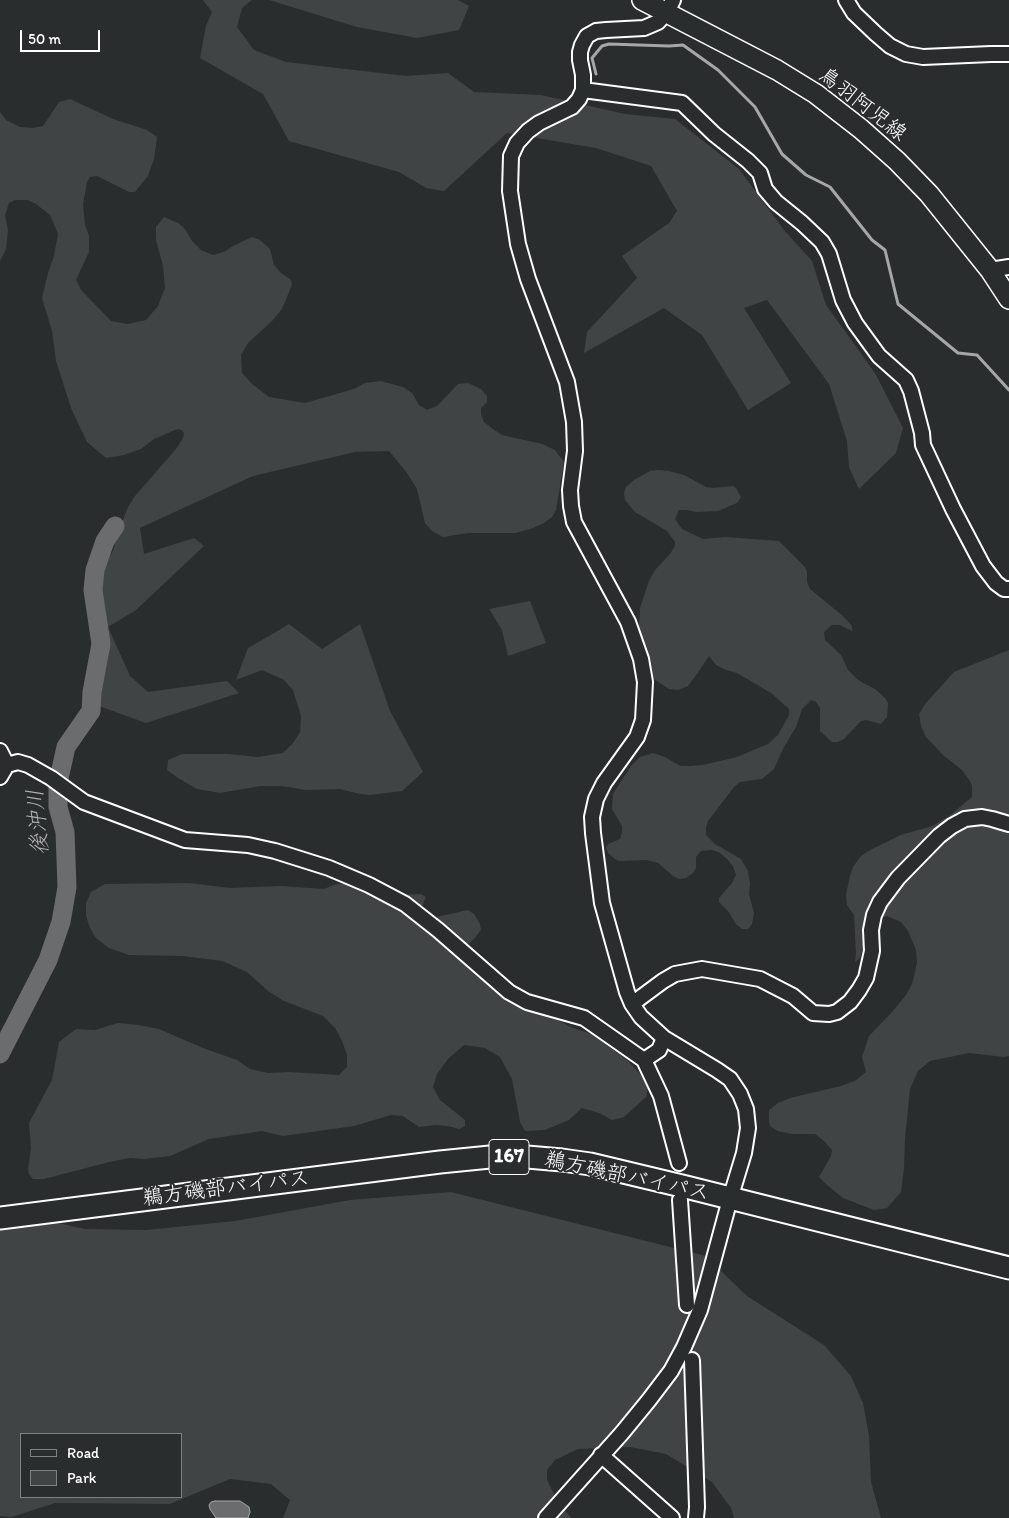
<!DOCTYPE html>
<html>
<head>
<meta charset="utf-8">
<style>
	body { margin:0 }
	#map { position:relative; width:1009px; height:1518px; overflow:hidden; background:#2a2d2e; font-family:Itim,sans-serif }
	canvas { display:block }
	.legend { position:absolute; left:20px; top:1433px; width:162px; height:65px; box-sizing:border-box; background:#2a2d2e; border:1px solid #7f8182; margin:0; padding:6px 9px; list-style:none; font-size:15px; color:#fff }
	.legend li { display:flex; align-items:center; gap:10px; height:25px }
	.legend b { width:25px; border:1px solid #7f8182 }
	.scale { position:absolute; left:20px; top:30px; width:80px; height:22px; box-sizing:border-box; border:2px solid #fff; border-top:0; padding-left:6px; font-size:15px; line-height:18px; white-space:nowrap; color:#fff; -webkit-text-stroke:4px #2a2d2e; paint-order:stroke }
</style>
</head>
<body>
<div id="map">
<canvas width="1009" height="1518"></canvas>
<ul class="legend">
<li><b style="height:6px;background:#2a2d2e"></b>Road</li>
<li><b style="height:14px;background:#414445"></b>Park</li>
</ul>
<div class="scale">50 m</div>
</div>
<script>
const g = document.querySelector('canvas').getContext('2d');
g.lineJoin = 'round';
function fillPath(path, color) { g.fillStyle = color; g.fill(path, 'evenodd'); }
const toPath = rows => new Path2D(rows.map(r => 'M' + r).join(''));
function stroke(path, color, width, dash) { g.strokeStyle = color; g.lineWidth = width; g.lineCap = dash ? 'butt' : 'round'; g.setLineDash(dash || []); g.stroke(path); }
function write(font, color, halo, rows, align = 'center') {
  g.font = font + ' Itim,"Klee One",sans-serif'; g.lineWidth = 4; g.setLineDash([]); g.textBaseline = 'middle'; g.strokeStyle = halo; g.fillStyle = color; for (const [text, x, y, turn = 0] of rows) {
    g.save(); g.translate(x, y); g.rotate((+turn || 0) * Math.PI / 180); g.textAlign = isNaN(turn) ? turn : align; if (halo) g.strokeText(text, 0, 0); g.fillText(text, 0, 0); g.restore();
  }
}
const green = toPath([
	[203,0,252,0,242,8,237,27,254,50,286,62,406,76,448,73,474,92,541,95,625,114,675,119,739,169,784,230,812,261,826,305,875,373,903,428,896,453,859,489,849,467,847,441,829,384,767,300,744,308,791,383,748,410,702,335,664,308,584,353,587,332,637,278,622,256,669,223,677,211,651,166,596,148,507,133,444,191,426,188,399,172,289,141,263,94,200,58,206,26,212,12],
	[269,0,458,0,469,6,459,30,417,38,357,27],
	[70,99,113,119,147,130,157,137,154,159,148,176,135,192,129,192,97,176,90,177,87,182,83,204,85,225,89,236,89,252,76,280,81,290,111,321,127,324,146,320,158,306,165,288,163,266,156,240,156,227,164,217,178,223,185,229,192,241,201,250,213,255,224,252,233,246,252,237,260,240,270,249,274,265,281,273,291,280,292,285,282,309,272,321,248,343,241,355,242,373,252,384,269,397,305,403,354,389,365,383,381,381,403,387,412,393,419,405,427,410,437,406,458,384,468,383,481,389,487,396,487,402,481,408,481,414,484,422,493,429,502,435,542,444,555,450,564,462,556,510,552,517,544,523,533,528,516,533,468,533,443,537,432,531,425,523,417,489,407,473,389,451,355,452,253,476,140,528,144,554,194,538,204,546,136,610,108,627,130,676,148,692,227,681,239,693,146,723,99,706,106,656,106,639,101,618,100,589,107,561,113,551,117,535,128,507,135,496,176,449,182,440,184,435,183,431,179,429,175,430,154,439,141,449,124,455,106,458,87,442,71,408,56,361,52,331,42,298,48,273,54,256,58,234,50,215,36,204,28,200,15,200,9,203,5,215,8,230,6,249,0,261,0,112,6,120,20,127,33,128,43,126,59,102],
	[658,470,669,471,684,475,706,487,713,488,733,486,736,488,741,497,737,503,718,511,696,512,687,510,679,510,675,519,682,529,703,539,725,537,779,541,804,566,807,571,807,582,810,589,843,616,852,626,852,631,840,625,832,625,824,632,825,640,841,655,848,670,857,679,863,683,875,689,885,698,888,703,887,717,881,724,866,720,861,721,844,739,838,742,832,742,820,731,820,708,816,702,811,700,802,709,796,727,784,747,774,769,762,779,740,782,734,787,708,821,706,827,706,835,715,844,741,859,748,871,750,884,749,894,754,913,752,924,748,929,742,929,736,924,728,911,719,902,719,898,732,883,736,875,733,866,727,859,720,853,712,850,701,851,696,857,696,868,693,873,686,878,679,879,673,876,658,863,647,860,619,861,615,859,608,853,606,848,608,844,620,839,622,833,622,826,612,809,613,794,631,766,640,757,653,753,665,757,680,766,688,766,703,765,737,757,768,744,778,735,789,715,789,709,771,693,737,673,726,670,716,665,709,656,697,674,688,686,678,690,669,689,652,678,649,673,647,665,648,655,644,645,639,627,640,608,649,581,655,570,670,554,675,546,675,542,667,531,635,512,625,500,624,493,626,487,634,480,650,471],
	[530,601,546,643,508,656,502,630,489,609],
	[289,624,322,649,360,624,390,711,423,772,402,791,370,795,360,794,340,789,306,790,281,786,261,786,220,793,197,789,178,778,167,770,168,760,182,754,228,754,258,757,283,753,293,743,300,732,301,716,293,690,284,680,262,670,236,680,248,648,276,632],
	[1009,650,1009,1056,1004,1057,969,1053,930,1061,918,1071,910,1089,905,1139,904,1168,901,1192,887,1208,874,1210,843,1198,827,1185,819,1177,831,1156,832,1150,824,1141,815,1134,792,1134,778,1131,771,1127,769,1122,769,1110,778,1103,790,1098,841,1086,855,1081,866,1072,862,1057,869,1036,892,1012,906,995,912,984,917,963,916,950,908,931,901,922,887,916,881,918,876,924,864,944,860,958,855,962,856,954,854,915,847,905,846,895,850,876,853,867,861,856,872,849,901,835,932,826,949,816,972,797,972,786,970,781,962,770,943,755,926,737,921,726,919,714,925,704,954,672],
	[348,882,397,895,421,894,426,897,420,911,429,920,441,916,468,910,474,914,480,924,481,930,474,939,467,945,464,957,475,969,516,1005,551,1017,573,1028,592,1034,627,1060,649,1083,646,1097,624,1117,612,1120,599,1113,582,1108,569,1120,545,1130,525,1131,520,1122,512,1079,500,1057,485,1048,464,1045,448,1059,437,1074,433,1087,440,1100,465,1120,465,1126,459,1129,448,1126,435,1125,419,1127,403,1116,391,1115,354,1126,283,1136,262,1131,209,1139,170,1156,144,1159,130,1158,109,1162,44,1179,33,1179,29,1174,28,1169,31,1149,29,1123,52,1080,59,1042,76,1029,95,1030,118,1023,139,1025,159,1029,203,1048,237,1060,250,1069,268,1073,289,1072,339,1075,347,1067,347,1055,342,1041,335,1028,323,1016,284,1001,268,991,247,972,222,961,183,956,129,955,109,948,96,938,90,928,86,916,86,903,91,892,105,884,189,883,230,888,281,886,324,889,334,885],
	[451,1192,710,1257,724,1274,747,1296,824,1345,851,1376,863,1403,869,1436,871,1482,881,1518,734,1518,731,1508,712,1482,666,1454,630,1447,578,1449,555,1460,547,1470,547,1480,556,1498,571,1518,283,1518,290,1500,271,1484,230,1479,170,1504,55,1503,12,1517,0,1516,0,1227,49,1221,85,1229,146,1230,235,1221,350,1200],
	[21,1434,181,1434,181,1497,21,1497]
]);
const water = toPath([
	[215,1501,240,1501,249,1507,250,1512,248,1518,216,1518,210,1509,209,1505,211,1502,215,1501]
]);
const stream = toPath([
	[596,74,592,58,602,46,609,44,669,46,683,45,718,70,755,107,782,154,806,175,830,187,872,240,885,250,898,304,958,353,977,355,1009,390]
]);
const river = toPath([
	[0,1054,48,960,61,922,67,887,65,832,58,807,58,783,66,747,91,711,92,692,101,644,93,590,95,570,105,541,115,526]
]);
const minorTunnel = toPath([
	[687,1305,692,1360]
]);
const minor = toPath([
	[846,0,854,13,876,34,890,46,906,54,923,57,991,54,1009,54],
	[583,90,682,103,714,134,748,161,760,173,765,189,776,202,802,223,822,242,829,254,843,300,855,323,879,356,906,380,911,391,922,433,923,445,953,509,983,566,996,583,1004,589,1009,589],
	[990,270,1009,267],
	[0,751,7,765],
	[0,777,7,765,18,762,28,765,51,778,84,802,185,840,248,845,275,851,329,868,369,885,405,904,438,930,509,992,527,1002,584,1018,644,1060,661,1096,679,1163],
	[632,1004,663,981,675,974,702,969,760,979,793,996,813,1013,829,1014,837,1012,850,1002,859,990,866,978,872,951,871,930,874,915,880,902,898,878,939,836,952,826,965,819,982,817,992,819,1009,824],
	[644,1060,659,1050,664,1038],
	[680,1200,687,1305],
	[692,1360,697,1507,696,1518],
	[601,1455,672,1518],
	[546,1518,622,1433,649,1400,671,1371,684,1347,700,1310,730,1199,744,1153,748,1128,746,1109,740,1094,730,1079,717,1070,664,1038,641,1017,632,1004,627,992,602,903,593,833,592,817,596,799,604,783,637,737,643,720,645,682,641,659,628,622,574,522,571,506,570,490,575,451,574,422,567,382,528,279,518,244,510,191,511,156,517,143,528,131,539,123,572,107,579,99,583,90,583,75,580,60,580,52,582,45,587,36,596,31,606,30,644,28,658,22,667,12,673,0]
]);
const major = toPath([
	[642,0,777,70,816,94,861,129,897,161,929,194,990,270,1009,299]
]);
const highway = toPath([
	[0,1218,440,1162,490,1157,527,1157,562,1160,590,1164,686,1187,1009,1268]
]);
const shields = [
	[509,1157,40]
];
const shieldNames = [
	["167",509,1157]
];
const streetNames = [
	["鳥羽阿児線",862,105,38],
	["鵜方磯部バイパス",627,1177,12],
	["鵜方磯部バイパス",226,1189,-7]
];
const waterNames = [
	["後沖川",39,822,-95]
];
fillPath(green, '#414445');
fillPath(water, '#6a6c6d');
stroke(water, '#a6a7a7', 1);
stroke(stream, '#a6a7a7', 3);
stroke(river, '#6a6c6d', 19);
stroke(minorTunnel, '#3f4243', 14, [14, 7]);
stroke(minor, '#fff', 18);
stroke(major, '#fff', 22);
stroke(highway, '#fff', 25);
stroke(minor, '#2a2d2e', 14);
stroke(major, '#2a2d2e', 19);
stroke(highway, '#2a2d2e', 21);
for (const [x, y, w] of shields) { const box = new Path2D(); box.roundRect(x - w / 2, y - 17.5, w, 35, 4); g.fillStyle = '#2a2d2e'; g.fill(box); stroke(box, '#fff', 1); }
write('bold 20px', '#fff', null, shieldNames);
write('21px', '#fff', '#2a2d2e', streetNames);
write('italic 22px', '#b4b6b6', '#2a2d2e', waterNames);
</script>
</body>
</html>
